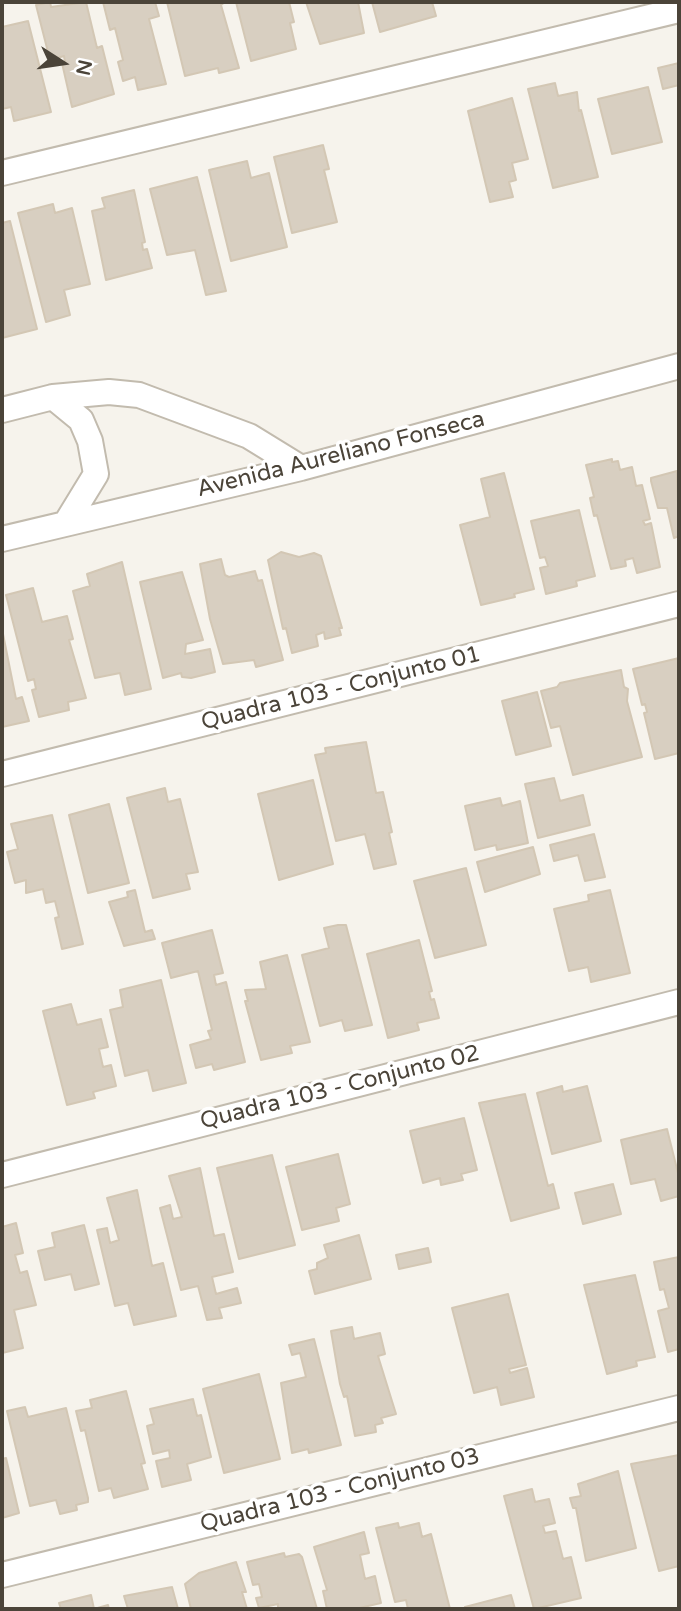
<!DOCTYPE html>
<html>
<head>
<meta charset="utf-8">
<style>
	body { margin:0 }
	#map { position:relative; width:681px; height:1611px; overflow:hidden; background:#f6f3ec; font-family:"Varela Round",sans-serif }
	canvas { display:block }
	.frame { position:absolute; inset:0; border:4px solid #4b4439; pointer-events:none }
	.north { position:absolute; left:28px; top:28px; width:70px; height:70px; -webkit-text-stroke:5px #fff; paint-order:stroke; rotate:102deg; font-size:19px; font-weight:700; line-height:28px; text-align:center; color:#4b4439 }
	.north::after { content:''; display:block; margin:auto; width:24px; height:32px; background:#4b4439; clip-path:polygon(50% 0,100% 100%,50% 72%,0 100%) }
</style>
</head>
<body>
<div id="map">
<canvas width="681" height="1611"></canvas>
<div class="frame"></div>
<div class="north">N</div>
</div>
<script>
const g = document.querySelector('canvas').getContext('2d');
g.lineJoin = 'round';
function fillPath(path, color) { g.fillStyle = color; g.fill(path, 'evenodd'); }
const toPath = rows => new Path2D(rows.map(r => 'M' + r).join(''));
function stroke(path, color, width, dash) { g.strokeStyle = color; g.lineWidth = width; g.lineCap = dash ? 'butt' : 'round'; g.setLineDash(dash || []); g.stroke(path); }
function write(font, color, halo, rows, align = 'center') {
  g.font = font + ' "Varela Round",sans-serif'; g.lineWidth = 7; g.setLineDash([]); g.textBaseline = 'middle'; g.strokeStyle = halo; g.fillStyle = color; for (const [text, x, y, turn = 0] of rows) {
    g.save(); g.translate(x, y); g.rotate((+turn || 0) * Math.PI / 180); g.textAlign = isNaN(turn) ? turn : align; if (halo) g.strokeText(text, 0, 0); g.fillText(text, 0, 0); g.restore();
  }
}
const building = toPath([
	[50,2,51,7,86,2,97,48,102,46,114,94,72,107,62,63,65,62,64,56,50,60,36,5,50,2],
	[103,2,155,2,159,16,149,19,166,84,138,90,135,77,123,81,118,62,123,60,115,28,110,30,103,2],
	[167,2,225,2,221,5,239,68,219,73,218,68,185,76,167,2],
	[236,2,289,2,294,22,290,23,296,49,251,61,236,2],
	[306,2,358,2,364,33,320,44,306,2],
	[372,2,432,2,436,16,380,32,372,2],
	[28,21,51,112,14,121,11,107,2,109,2,27,28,21],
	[679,63,679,85,663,89,658,68,679,63],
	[555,83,558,96,577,92,579,111,581,110,598,177,553,188,528,89,555,83],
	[648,87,662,142,612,154,598,99,648,87],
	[512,98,528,159,512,163,516,180,509,182,513,197,490,202,468,111,512,98],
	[323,145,329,169,324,170,337,222,292,233,274,157,323,145],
	[247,161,251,178,269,173,287,247,231,261,209,170,247,161],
	[197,177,226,291,206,295,195,250,167,255,150,189,197,177],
	[134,190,145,242,142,243,143,250,147,249,152,268,106,280,92,211,105,208,102,198,134,190],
	[53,204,55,213,72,208,90,284,64,290,70,315,46,322,18,213,53,204],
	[10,221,37,329,2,338,2,223,10,221],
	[612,459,612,462,618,461,620,470,632,467,636,486,642,485,650,519,643,521,645,525,651,523,660,567,637,573,633,558,625,560,626,566,611,569,597,515,594,516,590,498,594,497,586,465,612,459],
	[677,471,679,536,674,538,667,508,658,508,651,481,651,478,677,471],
	[504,473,534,589,514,594,515,597,481,605,460,525,490,517,481,479,504,473],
	[579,510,595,576,576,581,577,586,546,594,540,568,548,566,545,557,540,558,531,521,579,510],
	[314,553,321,556,342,628,339,628,341,635,325,639,324,632,316,635,318,646,292,653,286,628,283,629,268,560,281,552,299,557,314,553],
	[221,559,225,575,229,577,255,571,258,581,262,580,283,660,256,667,254,660,223,664,210,619,200,564,221,559],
	[122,562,151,689,125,695,120,673,95,678,73,591,90,586,87,574,122,562],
	[182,572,203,640,186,644,185,654,210,649,215,672,191,678,182,677,181,673,163,678,140,582,182,572],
	[33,588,42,622,67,616,73,639,69,640,86,698,68,702,69,710,39,717,32,690,36,689,34,679,28,681,6,595,33,588],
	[2,629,16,699,22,697,29,721,2,727,2,629],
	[679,658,679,753,655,759,644,713,647,712,645,704,642,705,633,669,679,658],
	[621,670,624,687,628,689,627,701,642,757,573,775,560,726,551,728,541,691,557,687,560,683,621,670],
	[537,692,551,746,516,755,502,701,537,692],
	[366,742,376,793,383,792,392,832,389,833,396,864,374,869,365,834,336,841,315,755,326,753,325,748,366,742],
	[554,778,560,801,583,795,590,825,538,838,525,784,554,778],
	[313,780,333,864,279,880,258,794,313,780],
	[165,788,168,802,180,799,198,872,186,874,190,889,153,898,127,798,165,788],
	[500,798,502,806,520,801,528,843,497,850,496,845,475,850,465,806,500,798],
	[109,804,129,883,88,893,69,815,109,804],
	[52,815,83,944,62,949,55,918,59,917,55,901,46,903,43,889,26,893,26,880,15,883,7,852,18,849,11,824,52,815],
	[594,834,605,877,585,881,578,855,554,861,550,845,594,834],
	[533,847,540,874,485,892,477,862,533,847],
	[466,868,486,945,435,958,414,881,466,868],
	[135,890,145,932,152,930,155,939,124,946,109,902,128,897,127,892,135,890],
	[610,890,630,973,591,982,588,967,569,971,554,909,589,901,588,895,610,890],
	[338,925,346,925,372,1025,345,1031,342,1020,320,1026,302,955,329,948,324,928,338,925],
	[212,930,223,973,214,975,216,985,226,982,245,1062,214,1070,212,1064,196,1068,190,1045,211,1039,208,1031,212,1030,198,971,171,978,162,943,212,930],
	[419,940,432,991,429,992,431,1000,434,999,439,1018,417,1023,419,1030,388,1038,367,954,419,940],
	[287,955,310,1042,290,1046,292,1053,261,1060,245,1001,248,1001,245,990,266,989,260,962,287,955],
	[161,980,186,1083,153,1091,148,1070,125,1076,110,1010,123,1007,120,990,161,980],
	[71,1004,77,1025,101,1019,108,1047,99,1049,103,1067,111,1065,116,1086,93,1092,95,1098,67,1105,43,1011,71,1004],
	[562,1086,563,1092,587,1086,601,1141,552,1154,537,1093,562,1086],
	[525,1094,548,1186,553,1184,559,1208,511,1221,479,1103,525,1094],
	[464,1118,477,1170,461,1174,463,1180,441,1185,440,1178,423,1183,410,1131,464,1118],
	[667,1129,679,1177,679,1196,661,1201,655,1179,631,1184,621,1140,667,1129],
	[338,1154,350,1204,336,1208,339,1221,302,1230,286,1167,338,1154],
	[272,1155,295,1245,239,1259,217,1168,272,1155],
	[200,1168,214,1236,224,1234,233,1272,212,1277,216,1294,237,1288,241,1303,219,1308,222,1318,207,1320,198,1286,181,1290,160,1208,170,1205,173,1219,182,1217,169,1176,200,1168],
	[613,1184,621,1214,583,1224,575,1193,613,1184],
	[137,1190,152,1266,163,1263,176,1316,134,1325,128,1303,115,1306,97,1230,107,1228,110,1243,119,1240,107,1198,137,1190],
	[16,1223,23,1253,15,1255,20,1273,27,1271,36,1305,14,1310,23,1348,2,1353,2,1227,16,1223],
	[84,1225,99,1284,75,1290,71,1274,45,1280,38,1251,55,1247,52,1233,84,1225],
	[359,1235,371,1279,315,1294,309,1271,317,1269,317,1263,328,1258,324,1245,359,1235],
	[428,1248,431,1262,399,1269,396,1255,428,1248],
	[679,1257,679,1349,668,1352,658,1311,669,1308,664,1289,660,1290,654,1262,679,1257],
	[635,1275,655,1357,636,1361,637,1366,607,1374,584,1285,635,1275],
	[508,1294,526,1365,509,1369,510,1373,527,1368,534,1397,501,1405,497,1387,474,1393,452,1308,508,1294],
	[352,1327,354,1339,380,1333,385,1354,378,1356,396,1414,381,1418,383,1423,375,1425,376,1432,355,1436,347,1396,344,1397,340,1384,331,1331,352,1327],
	[314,1339,341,1445,309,1453,308,1449,292,1453,281,1383,306,1377,300,1353,292,1355,289,1345,314,1339],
	[259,1374,280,1459,224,1473,203,1389,259,1374],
	[126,1391,145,1463,141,1464,148,1489,114,1498,111,1488,99,1491,85,1430,81,1431,76,1411,92,1408,90,1400,126,1391],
	[193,1399,197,1416,201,1415,211,1457,187,1464,191,1480,162,1487,156,1461,170,1458,169,1450,153,1454,147,1426,154,1424,150,1409,193,1399],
	[25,1407,28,1417,66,1408,88,1498,88,1502,76,1505,77,1510,60,1514,56,1500,30,1506,7,1411,25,1407],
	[679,1455,679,1566,659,1571,631,1464,679,1455],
	[6,1458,19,1513,2,1518,2,1459,6,1458],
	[618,1471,636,1548,586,1561,576,1508,573,1508,570,1498,581,1496,578,1484,618,1471],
	[532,1489,535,1502,549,1499,555,1523,543,1526,545,1533,556,1531,563,1559,571,1557,581,1598,534,1609,504,1496,532,1489],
	[398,1523,399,1528,419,1523,422,1537,431,1534,450,1609,408,1609,406,1600,395,1602,376,1528,398,1523],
	[364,1532,369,1553,360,1555,365,1579,375,1576,381,1603,355,1609,327,1609,323,1591,327,1590,314,1547,364,1532],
	[284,1553,285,1557,299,1554,302,1557,317,1609,272,1609,278,1608,278,1604,259,1608,256,1598,262,1597,259,1584,253,1585,247,1562,284,1553],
	[236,1562,246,1592,242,1592,247,1609,191,1609,185,1584,199,1573,236,1562],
	[172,1587,178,1609,128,1609,124,1596,172,1587],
	[91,1595,94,1609,108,1605,109,1609,61,1609,59,1603,91,1595],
	[511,1595,515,1609,466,1609,465,1607,511,1595]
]);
const minor = toPath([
	[2,173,679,10],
	[53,397,81,420,90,441,96,474,66,523],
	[2,410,53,397,109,392,139,395,249,436,301,468],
	[2,539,301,468,679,366],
	[2,774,679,604],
	[2,1175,679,1002],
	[2,1575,679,1408]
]);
const streetNames = [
	["Avenida Aureliano Fonseca",341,455,-14],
	["Quadra 103 - Conjunto 01",341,689,-14],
	["Quadra 103 - Conjunto 02",340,1088,-14],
	["Quadra 103 - Conjunto 03",340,1491,-14]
];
fillPath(building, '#d8cfc1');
stroke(building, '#d3c7b4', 2);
stroke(minor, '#c2bbae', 28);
stroke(minor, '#fff', 24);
write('23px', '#4b4439', '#fff', streetNames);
</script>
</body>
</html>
